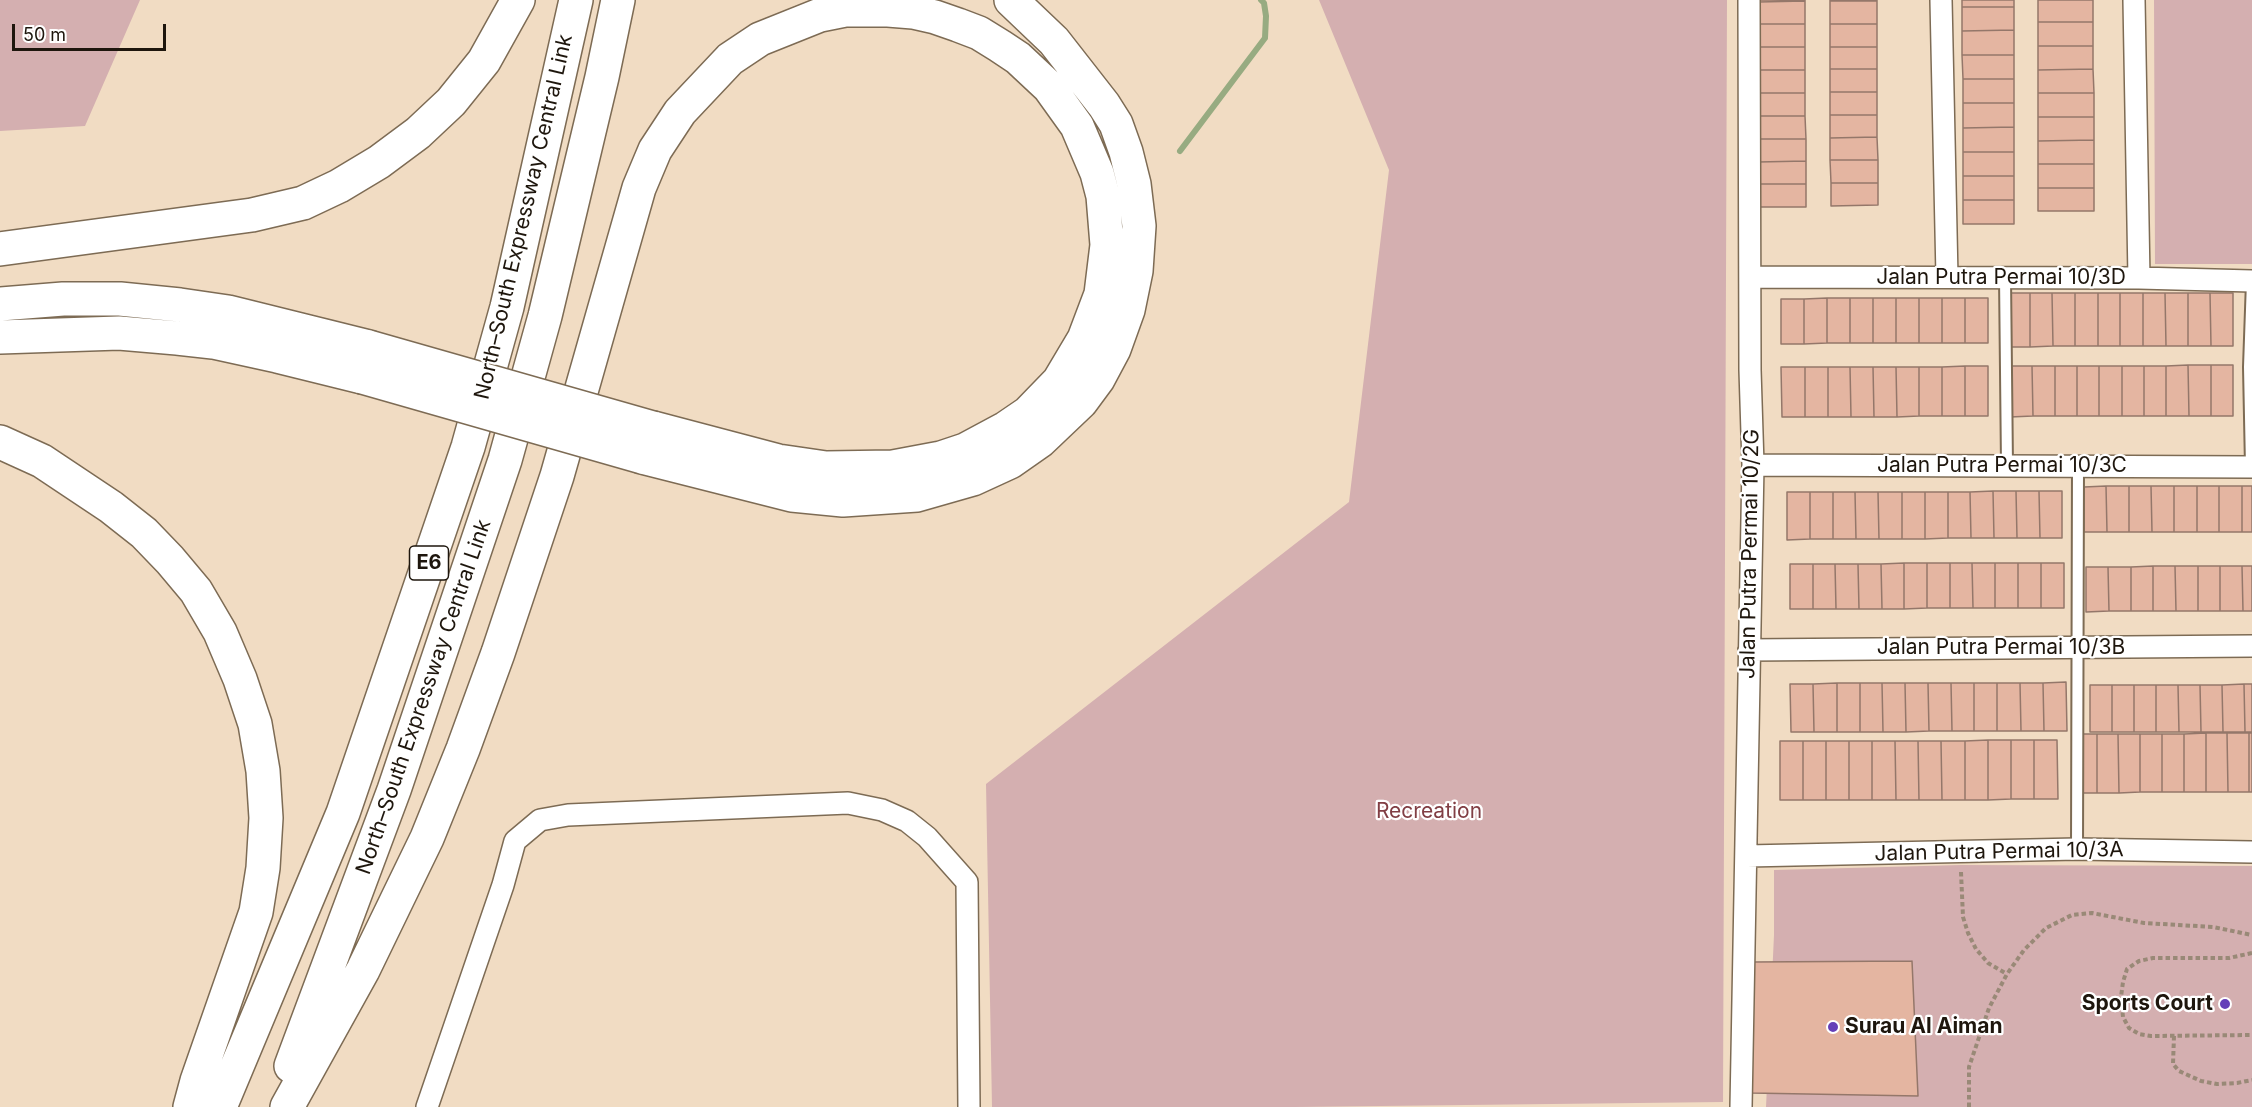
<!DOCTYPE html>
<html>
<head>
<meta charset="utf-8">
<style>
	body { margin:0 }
	#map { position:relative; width:2252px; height:1107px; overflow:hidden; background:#f1dcc3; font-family:Inter,sans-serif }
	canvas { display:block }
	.scale { position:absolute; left:12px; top:24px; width:154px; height:27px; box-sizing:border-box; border:3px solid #1e160d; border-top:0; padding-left:8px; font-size:18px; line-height:21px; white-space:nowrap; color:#1e160d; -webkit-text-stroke:4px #fff; paint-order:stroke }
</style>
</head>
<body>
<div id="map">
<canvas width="2252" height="1107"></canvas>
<div class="scale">50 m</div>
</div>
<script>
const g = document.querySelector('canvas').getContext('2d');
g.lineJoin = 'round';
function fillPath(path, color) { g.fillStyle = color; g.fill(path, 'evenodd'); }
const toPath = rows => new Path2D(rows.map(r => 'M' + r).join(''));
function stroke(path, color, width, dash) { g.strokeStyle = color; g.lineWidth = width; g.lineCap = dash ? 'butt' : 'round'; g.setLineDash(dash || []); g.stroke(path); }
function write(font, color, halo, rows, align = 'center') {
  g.font = font + ' Inter,sans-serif'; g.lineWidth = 4.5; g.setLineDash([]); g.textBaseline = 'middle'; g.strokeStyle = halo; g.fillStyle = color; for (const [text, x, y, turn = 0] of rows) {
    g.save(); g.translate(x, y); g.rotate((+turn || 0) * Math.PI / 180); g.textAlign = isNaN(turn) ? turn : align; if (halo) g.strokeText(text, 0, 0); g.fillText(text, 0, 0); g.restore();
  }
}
const green = toPath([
	[0,0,140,0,85,126,0,131],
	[1319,0,1727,0,1723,1102,1295,1107,992,1107,986,784,1349,502,1389,170],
	[2154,0,2252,0,2252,264,2155,264],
	[1961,865,2252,866,2252,1107,1766,1107,1774,935,1774,870]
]);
const stream = toPath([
	[1180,151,1265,38,1266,16,1264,3,1261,0]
]);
const building = toPath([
	[1758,0,1805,0,1805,1,1758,2,1758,0],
	[1830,0,1877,0,1877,1,1830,1,1830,0],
	[1962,0,2014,0,2014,7,1962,7,1962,0],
	[2038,0,2093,0,2093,22,2038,22,2038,0],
	[1805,1,1805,24,1758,24,1758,2,1805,1],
	[1830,1,1877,1,1877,24,1830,24,1830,1],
	[1962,7,2014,7,2014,30,1962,31,1962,7],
	[2038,22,2093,22,2093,46,2038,46,2038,22],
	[1758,24,1805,24,1805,47,1758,47,1758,24],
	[1830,24,1877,24,1877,47,1830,47,1830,24],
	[2014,30,2014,55,1962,55,1962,31,2014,30],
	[2038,46,2093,46,2093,69,2038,70,2038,46],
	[1758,47,1805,47,1805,70,1758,70,1758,47],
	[1830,47,1877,47,1877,69,1830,69,1830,47],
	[1962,55,2014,55,2014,79,1963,79,1962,55],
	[1830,69,1877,69,1877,92,1830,92,1830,69],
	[2093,69,2094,93,2038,93,2038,70,2093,69],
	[1758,70,1805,70,1805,93,1758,93,1758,70],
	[1963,79,2014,79,2014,103,1963,103,1963,79],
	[1830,92,1877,92,1877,115,1830,115,1830,92],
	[1758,93,1805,93,1805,116,1758,116,1758,93],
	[2038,93,2094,93,2094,117,2038,117,2038,93],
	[1963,103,2014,103,2014,127,1963,128,1963,103],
	[1830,115,1877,115,1877,137,1830,138,1830,115],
	[1758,116,1805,116,1806,139,1758,139,1758,116],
	[2038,117,2094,117,2094,140,2038,141,2038,117],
	[2014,127,2014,152,1963,152,1963,128,2014,127],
	[1877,137,1878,160,1830,160,1830,138,1877,137],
	[1758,139,1806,139,1806,161,1758,162,1758,139],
	[2094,140,2094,164,2038,164,2038,141,2094,140],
	[1963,152,2014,152,2014,176,1963,176,1963,152],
	[1830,160,1878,160,1878,183,1831,183,1830,160],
	[1806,161,1806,184,1758,184,1758,162,1806,161],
	[2038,164,2094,164,2094,188,2038,188,2038,164],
	[1963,176,2014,176,2014,200,1963,200,1963,176],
	[1831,183,1878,183,1878,205,1831,206,1831,183],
	[1758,184,1806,184,1806,207,1758,207,1758,184],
	[2038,188,2094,188,2094,211,2038,211,2038,188],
	[1963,200,2014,200,2014,224,1963,224,1963,200],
	[2007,293,2030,293,2030,347,2007,347,2007,293],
	[2030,293,2052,293,2053,346,2030,347,2030,293],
	[2052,293,2075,293,2075,346,2053,346,2052,293],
	[2075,293,2098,293,2098,346,2075,346,2075,293],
	[2098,293,2120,293,2120,346,2098,346,2098,293],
	[2120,293,2143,293,2143,346,2120,346,2120,293],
	[2143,293,2165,293,2166,346,2143,346,2143,293],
	[2165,293,2188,293,2188,346,2166,346,2165,293],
	[2188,293,2210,293,2211,346,2188,346,2188,293],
	[2210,293,2233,293,2233,346,2211,346,2210,293],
	[1827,298,1827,343,1804,344,1804,299,1827,298],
	[1827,298,1850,298,1850,343,1827,343,1827,298],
	[1850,298,1873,298,1873,343,1850,343,1850,298],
	[1873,298,1896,298,1896,343,1873,343,1873,298],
	[1896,298,1919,298,1919,343,1896,343,1896,298],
	[1919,298,1942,298,1942,343,1919,343,1919,298],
	[1942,298,1965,298,1965,343,1942,343,1942,298],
	[1965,298,1988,298,1988,343,1965,343,1965,298],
	[1781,299,1804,299,1804,344,1781,344,1781,299],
	[2188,365,2211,365,2211,416,2189,416,2188,365],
	[2188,365,2189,416,2166,416,2166,366,2188,365],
	[2211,365,2233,365,2233,416,2211,416,2211,365],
	[1965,366,1988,366,1988,416,1965,416,1965,366],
	[1965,366,1965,416,1942,416,1942,367,1965,366],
	[2010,366,2032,366,2033,416,2010,417,2010,366],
	[2032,366,2055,366,2055,416,2033,416,2032,366],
	[2055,366,2077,366,2077,416,2055,416,2055,366],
	[2077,366,2099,366,2099,416,2077,416,2077,366],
	[2099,366,2122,366,2122,416,2099,416,2099,366],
	[2122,366,2144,366,2144,416,2122,416,2122,366],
	[2144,366,2166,366,2166,416,2144,416,2144,366],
	[1781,367,1805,367,1805,417,1782,417,1781,367],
	[1805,367,1828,367,1828,417,1805,417,1805,367],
	[1828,367,1850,367,1851,417,1828,417,1828,367],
	[1850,367,1873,367,1874,417,1851,417,1850,367],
	[1873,367,1896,367,1897,417,1874,417,1873,367],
	[1896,367,1919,367,1919,416,1897,417,1896,367],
	[1919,367,1942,367,1942,416,1919,416,1919,367],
	[2106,486,2107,532,2084,532,2084,487,2106,486],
	[2106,486,2129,486,2129,532,2107,532,2106,486],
	[2129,486,2151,486,2152,532,2129,532,2129,486],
	[2151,486,2174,486,2174,532,2152,532,2151,486],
	[2174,486,2197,486,2197,532,2174,532,2174,486],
	[2197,486,2219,486,2219,532,2197,532,2197,486],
	[2219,486,2242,486,2242,532,2219,532,2219,486],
	[2242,486,2252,486,2252,532,2242,532,2242,486],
	[1993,491,1994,538,1971,538,1970,492,1993,491],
	[1993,491,2016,491,2017,538,1994,538,1993,491],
	[2016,491,2039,491,2040,538,2017,538,2016,491],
	[2039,491,2062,491,2062,538,2040,538,2039,491],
	[1787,492,1810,492,1810,539,1787,540,1787,492],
	[1810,492,1833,492,1833,539,1810,539,1810,492],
	[1833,492,1855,492,1856,539,1833,539,1833,492],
	[1855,492,1878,492,1879,539,1856,539,1855,492],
	[1878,492,1902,492,1902,539,1879,539,1878,492],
	[1902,492,1925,492,1925,539,1902,539,1902,492],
	[1925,492,1948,492,1948,538,1925,539,1925,492],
	[1948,492,1970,492,1971,538,1948,538,1948,492],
	[1904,563,1904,609,1882,609,1881,564,1904,563],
	[1904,563,1927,563,1927,608,1904,609,1904,563],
	[1927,563,1950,563,1950,608,1927,608,1927,563],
	[1950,563,1972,563,1973,608,1950,608,1950,563],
	[1972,563,1995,563,1995,608,1973,608,1972,563],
	[1995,563,2018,563,2018,608,1995,608,1995,563],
	[2018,563,2041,563,2041,608,2018,608,2018,563],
	[2041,563,2064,563,2064,608,2041,608,2041,563],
	[1790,564,1813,564,1813,609,1790,609,1790,564],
	[1813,564,1835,564,1836,609,1813,609,1813,564],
	[1835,564,1858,564,1859,609,1836,609,1835,564],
	[1858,564,1881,564,1882,609,1859,609,1858,564],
	[2153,566,2175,566,2176,611,2153,611,2153,566],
	[2153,566,2153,611,2131,611,2131,567,2153,566],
	[2175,566,2198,566,2198,611,2176,611,2175,566],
	[2198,566,2220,566,2220,611,2198,611,2198,566],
	[2220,566,2242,566,2243,611,2220,611,2220,566],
	[2242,566,2252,566,2252,611,2243,611,2242,566],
	[2086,567,2108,567,2109,611,2086,612,2086,567],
	[2108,567,2131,567,2131,611,2109,611,2108,567],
	[2066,682,2067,731,2044,731,2043,683,2066,682],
	[1837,683,1837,732,1814,732,1813,684,1837,683],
	[1837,683,1860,683,1860,732,1837,732,1837,683],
	[1860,683,1882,683,1883,732,1860,732,1860,683],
	[1882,683,1905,683,1906,732,1883,732,1882,683],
	[1905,683,1928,683,1929,731,1906,732,1905,683],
	[1928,683,1951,683,1952,731,1929,731,1928,683],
	[1951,683,1974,683,1974,731,1952,731,1951,683],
	[1974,683,1997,683,1997,731,1974,731,1974,683],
	[1997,683,2020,683,2021,731,1997,731,1997,683],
	[2020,683,2043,683,2044,731,2021,731,2020,683],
	[1790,684,1813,684,1814,732,1791,732,1790,684],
	[2244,684,2245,732,2223,732,2222,685,2244,684],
	[2244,684,2252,684,2252,732,2245,732,2244,684],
	[2090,685,2112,685,2112,732,2090,732,2090,685],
	[2112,685,2134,685,2134,732,2112,732,2112,685],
	[2134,685,2156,685,2156,732,2134,732,2134,685],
	[2156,685,2178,685,2179,732,2156,732,2156,685],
	[2178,685,2200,685,2201,732,2179,732,2178,685],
	[2200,685,2222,685,2223,732,2201,732,2200,685],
	[2206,733,2227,733,2228,792,2206,792,2206,733],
	[2206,733,2206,792,2184,792,2184,734,2206,733],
	[2227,733,2249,733,2249,792,2228,792,2227,733],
	[2249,733,2252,733,2252,792,2249,792,2249,733],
	[2075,734,2097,734,2097,793,2075,793,2075,734],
	[2097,734,2118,734,2119,793,2097,793,2097,734],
	[2118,734,2140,734,2140,792,2119,793,2118,734],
	[2140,734,2162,734,2162,792,2140,792,2140,734],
	[2162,734,2184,734,2184,792,2162,792,2162,734],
	[1988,740,1988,800,1965,800,1965,741,1988,740],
	[1988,740,2011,740,2011,799,1988,800,1988,740],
	[2011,740,2034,740,2034,799,2011,799,2011,740],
	[2034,740,2057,740,2058,799,2034,799,2034,740],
	[1780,741,1803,741,1803,800,1780,800,1780,741],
	[1803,741,1826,741,1826,800,1803,800,1803,741],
	[1826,741,1849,741,1849,800,1826,800,1826,741],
	[1849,741,1872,741,1872,800,1849,800,1849,741],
	[1872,741,1895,741,1896,800,1872,800,1872,741],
	[1895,741,1918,741,1919,800,1896,800,1895,741],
	[1918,741,1941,741,1942,800,1919,800,1918,741],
	[1941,741,1965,741,1965,800,1942,800,1941,741],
	[1912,961,1918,1096,1751,1093,1752,962,1912,961]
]);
const path = toPath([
	[1961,872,1963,917,1968,933,1976,949,1988,963,2007,974],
	[2252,953,2229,958,2153,958,2139,961,2127,969,2123,982,2121,997,2123,1017,2129,1028,2139,1034,2151,1036,2252,1035],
	[2174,1036,2173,1064,2179,1071,2201,1081,2217,1084,2237,1083,2252,1080],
	[1969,1107,1969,1067,1989,1008,2007,974,2024,950,2046,928,2072,915,2092,913,2144,923,2213,927,2252,935]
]);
const service = toPath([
	[2005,277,2007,466],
	[2251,467,2249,367,2252,281],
	[2077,849,2078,466]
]);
const minor = toPath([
	[1941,0,1947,277],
	[2134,0,2139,278],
	[1751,277,2139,278,2252,281],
	[1753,465,2252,467],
	[1749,650,2252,646],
	[1747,856,2077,849,2252,852],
	[427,1107,503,885,515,841,540,820,568,815,848,803,882,810,907,821,927,837,967,882,969,1107],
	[1741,1107,1753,465,1750,370,1749,0]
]);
const motorway = toPath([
	[0,249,252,215,303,203,339,186,379,162,418,133,451,102,484,61,518,0],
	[0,304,63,299,120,299,180,305,228,312,369,347],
	[0,337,119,333,177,338,213,342,277,356,362,377],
	[0,442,42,461,111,507,144,533,170,560,196,591,220,632,240,679,255,724,263,771,266,818,263,868,256,912,197,1081,190,1107],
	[642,457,792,495,843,500,917,495,973,479,1010,462,1040,441,1081,402,1098,379,1114,349,1128,310,1136,271,1139,226,1134,184,1126,152,1116,124,1104,105,1054,41,1011,0],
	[291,1066,394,790,505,460,545,316,602,77,618,0],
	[220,1107,343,813,468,447,507,307,576,0],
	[287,1107,363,970,427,838,463,749,498,653,557,476,639,188,655,150,680,112,730,59,760,39,820,15,845,10,888,10,913,12,935,17,958,25,979,33,1000,46,1018,58,1049,87,1077,126,1097,173,1103,196,1107,245,1101,294,1084,339,1059,381,1028,413,1006,428,965,450,941,458,893,467,826,468,778,461,653,428]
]);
const motorwayBridge = toPath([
	[369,347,653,428],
	[362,377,642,457]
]);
const markers = [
	[2225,1004,6,"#643fb8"],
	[1833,1027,6,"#643fb8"]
];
const shields = [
	[429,563,39]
];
const shieldNames = [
	["E6",429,563]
];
const streetNames = [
	["North–South Expressway Central Link",524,217,-77],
	["Jalan Putra Permai 10/3D",2001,278],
	["Jalan Putra Permai 10/3C",2002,466],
	["Jalan Putra Permai 10/2G",1750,554,-89],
	["Jalan Putra Permai 10/3B",2001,648],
	["North–South Expressway Central Link",424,697,-71],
	["Jalan Putra Permai 10/3A",1999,852,-1]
];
const parkNames = [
	["Recreation",1429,812]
];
const poiNames = [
	["Sports Court",2213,1004],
	["Surau Al Aiman",1845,1027,"left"]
];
fillPath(green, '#d4afb0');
stroke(stream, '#97ab81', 6);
fillPath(building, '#e4b5a1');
stroke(building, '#94776a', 1.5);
stroke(service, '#7d6b54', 14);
stroke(minor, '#7d6b54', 24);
stroke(motorway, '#7d6b54', 36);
stroke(path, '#998977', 4, [4.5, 3]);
stroke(service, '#fff', 10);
stroke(minor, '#fff', 21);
stroke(motorway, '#fff', 33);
stroke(motorwayBridge, '#7d6b54', 36, []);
stroke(motorwayBridge, '#fff', 33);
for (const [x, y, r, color] of markers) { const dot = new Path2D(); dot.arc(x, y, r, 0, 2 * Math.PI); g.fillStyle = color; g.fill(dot); stroke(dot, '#fff', 2); }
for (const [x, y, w] of shields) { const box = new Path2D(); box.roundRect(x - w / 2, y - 17, w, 34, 4.5); g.fillStyle = '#fff'; g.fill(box); stroke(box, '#1e160d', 1.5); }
write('bold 20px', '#1e160d', null, shieldNames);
write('21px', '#1e160d', '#fff', streetNames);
write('21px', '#813e44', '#fff', parkNames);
write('bold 21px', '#1e160d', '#fff', poiNames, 'right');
</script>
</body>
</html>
